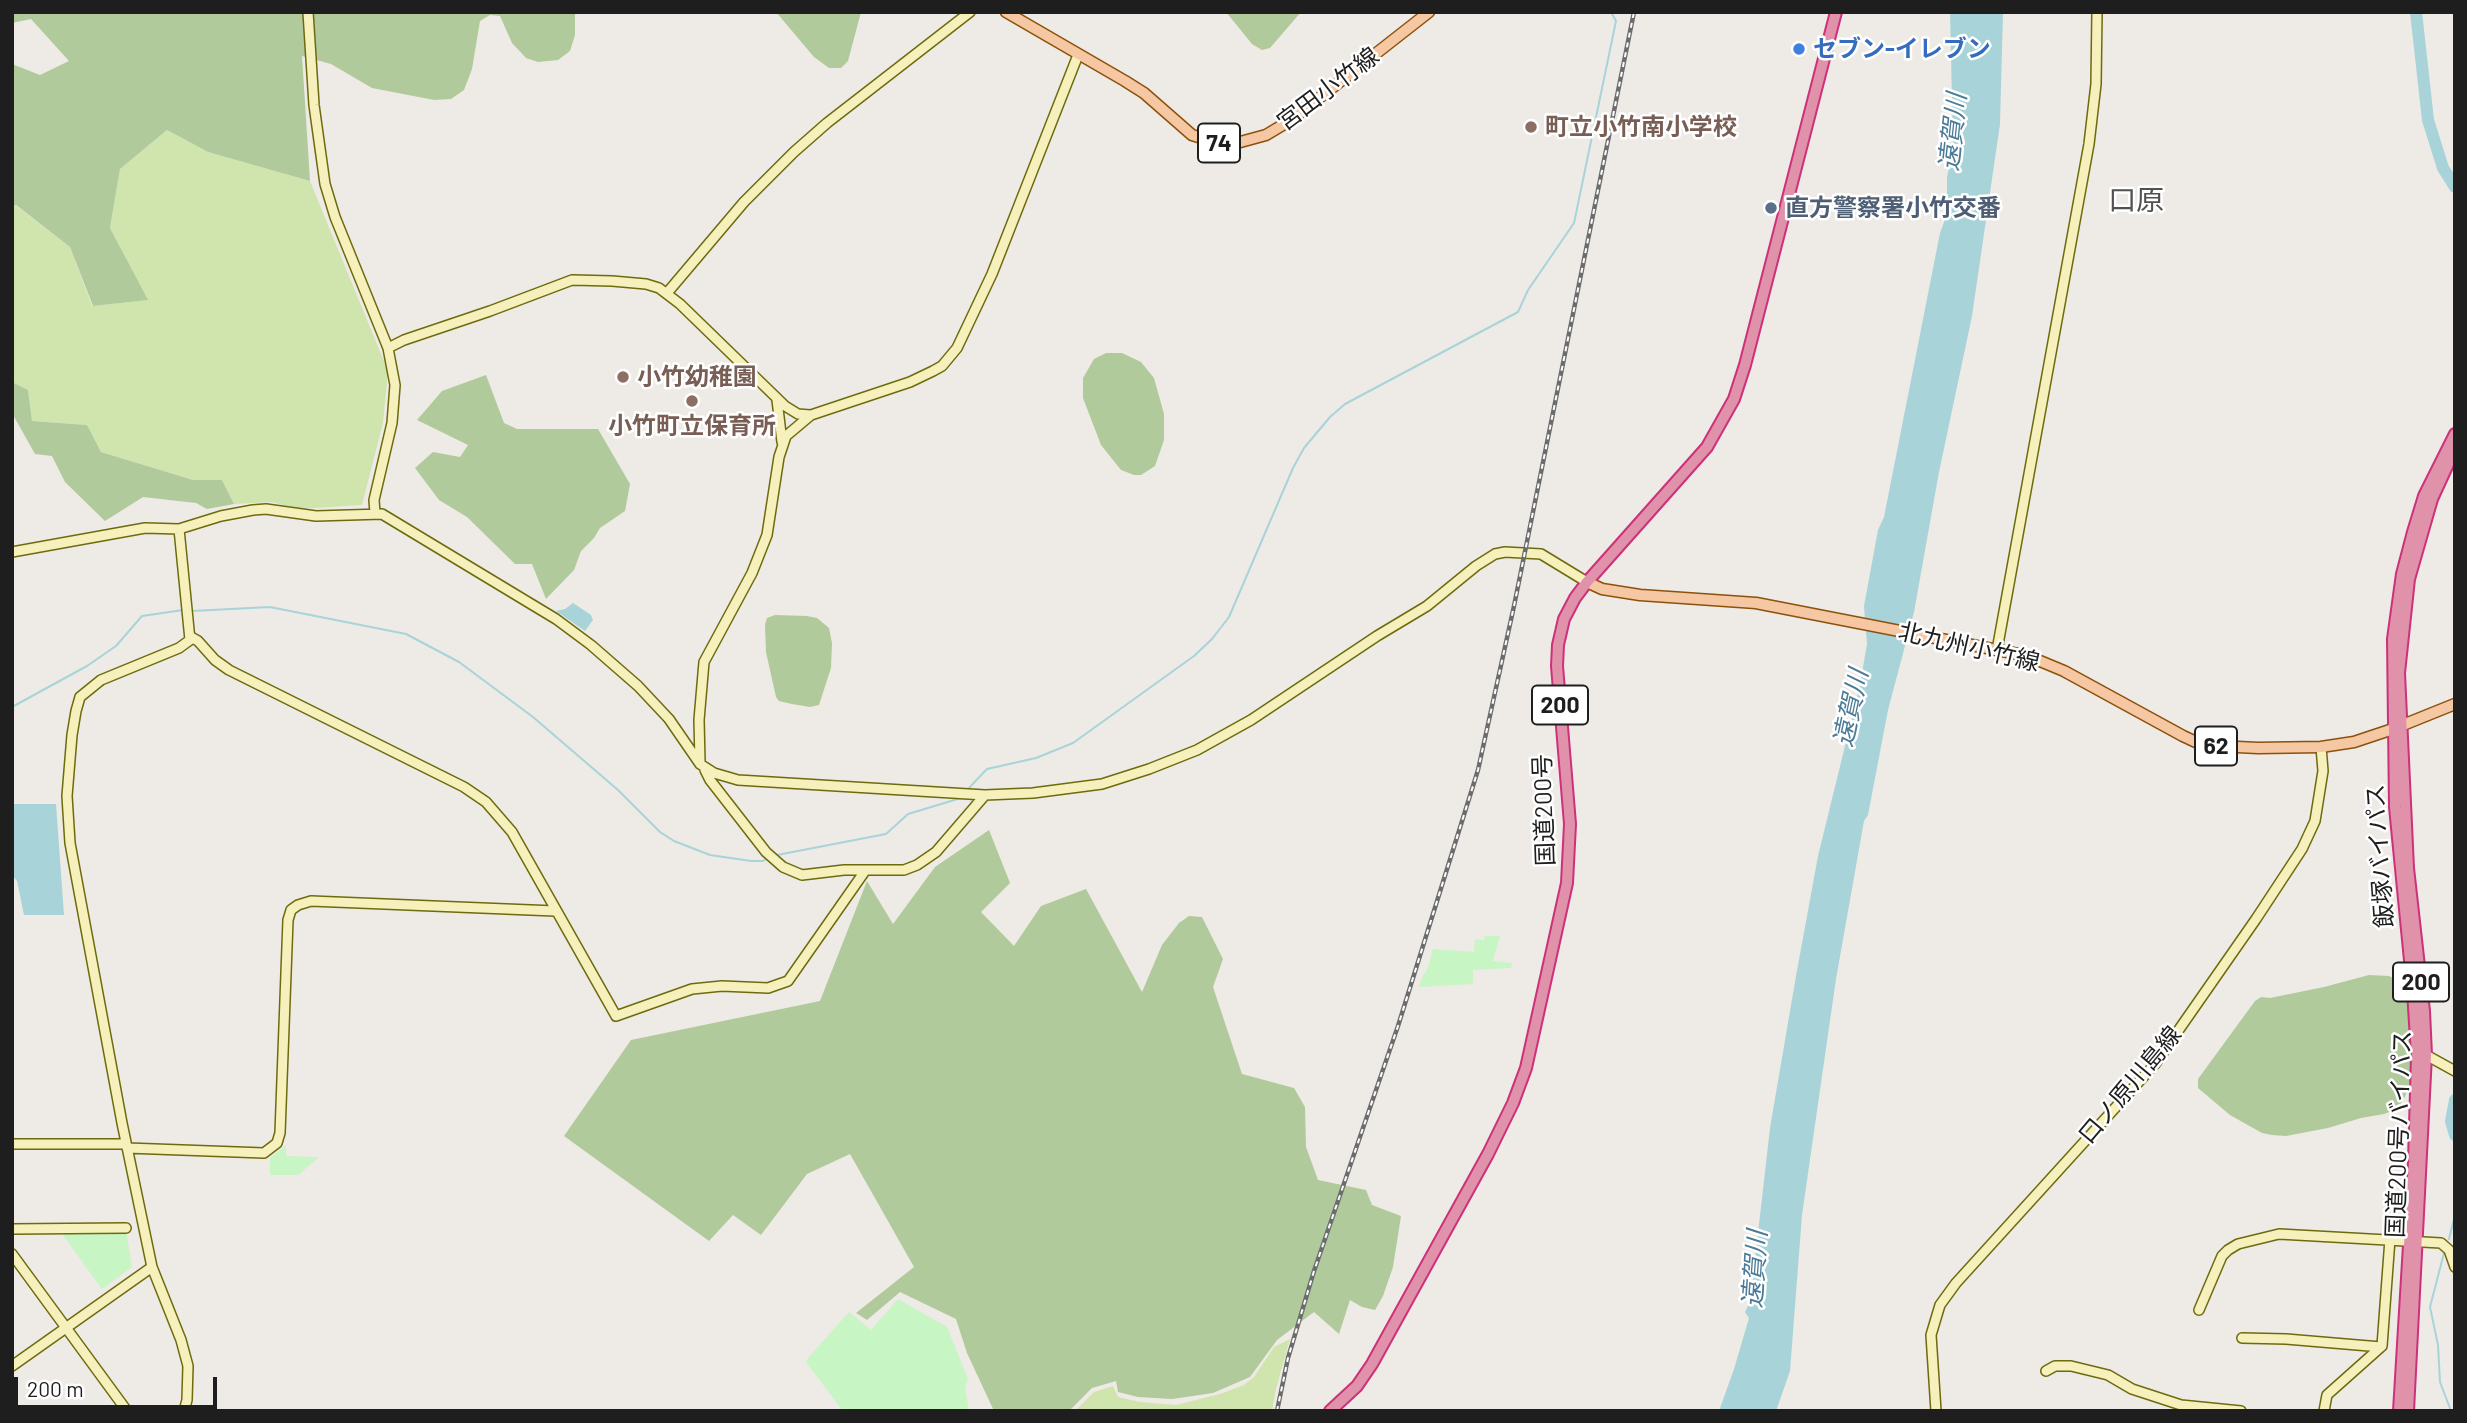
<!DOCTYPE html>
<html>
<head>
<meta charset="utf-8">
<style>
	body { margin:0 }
	#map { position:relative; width:2467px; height:1423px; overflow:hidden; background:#eeeae5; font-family:Barlow,sans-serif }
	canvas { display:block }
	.frame { position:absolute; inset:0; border:14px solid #1e1e1e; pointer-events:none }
	.scale { position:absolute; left:14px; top:1377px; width:203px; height:32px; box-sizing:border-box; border:4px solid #1e1e1e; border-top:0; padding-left:9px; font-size:21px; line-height:24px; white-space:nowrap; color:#1e1e1e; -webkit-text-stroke:5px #fff; paint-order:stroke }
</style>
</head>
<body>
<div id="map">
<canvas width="2467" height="1423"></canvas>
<div class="frame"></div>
<div class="scale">200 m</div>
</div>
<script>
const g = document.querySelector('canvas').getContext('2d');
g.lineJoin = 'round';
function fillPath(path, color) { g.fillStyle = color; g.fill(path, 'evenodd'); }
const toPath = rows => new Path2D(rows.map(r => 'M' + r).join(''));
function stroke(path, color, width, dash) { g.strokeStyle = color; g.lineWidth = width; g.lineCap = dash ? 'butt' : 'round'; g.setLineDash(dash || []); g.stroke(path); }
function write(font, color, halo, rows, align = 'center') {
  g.font = font + ' Barlow,"Noto Sans JP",sans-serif'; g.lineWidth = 5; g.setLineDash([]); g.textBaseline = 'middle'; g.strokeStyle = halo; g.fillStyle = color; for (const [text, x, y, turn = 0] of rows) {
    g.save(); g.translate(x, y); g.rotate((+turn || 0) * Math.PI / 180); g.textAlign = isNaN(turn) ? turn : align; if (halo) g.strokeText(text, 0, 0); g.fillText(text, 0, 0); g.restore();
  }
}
const grass = toPath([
	[167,130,208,152,310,181,388,371,383,423,362,505,299,509,271,502,234,504,222,480,193,480,101,452,87,425,32,421,28,390,12,382,12,206,15,205,70,247,92,306,147,300,110,228,120,169],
	[1290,1339,1276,1389,1272,1411,1075,1411,1094,1392,1113,1386,1118,1397,1140,1402,1176,1405,1220,1394,1244,1385,1254,1377,1274,1347]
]);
const forest = toPath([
	[12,12,575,12,575,35,570,51,558,60,538,62,526,58,512,43,500,16,490,15,480,21,472,69,464,90,451,99,434,100,372,88,331,64,302,56,310,181,208,152,167,130,120,169,110,228,148,300,93,306,70,247,16,205,12,206,12,64,40,75,69,61,31,19,12,23],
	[776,12,861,12,848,61,841,68,829,68,814,57],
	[1226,12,1301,12,1270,48,1262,50,1252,44],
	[1106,353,1122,353,1141,362,1154,378,1164,414,1164,440,1155,466,1141,475,1134,475,1121,470,1101,445,1083,398,1083,378,1094,359],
	[486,375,504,423,517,429,598,429,630,484,625,511,600,528,594,538,581,551,574,570,546,599,532,564,515,564,467,517,439,500,415,468,433,452,460,457,468,445,417,420,442,391],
	[12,382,28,390,32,421,87,425,101,452,193,480,222,480,234,504,207,509,196,503,143,497,105,521,65,482,52,456,35,454,12,413],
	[775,615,807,616,817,618,829,628,832,643,831,668,819,705,810,707,792,704,779,701,776,697,766,652,765,625,767,618],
	[989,830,1010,883,981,912,1014,946,1041,906,1086,889,1142,992,1162,945,1179,923,1189,916,1202,917,1223,959,1213,987,1242,1074,1294,1088,1305,1107,1306,1147,1318,1180,1366,1190,1372,1205,1401,1216,1393,1267,1383,1296,1375,1310,1362,1307,1350,1300,1339,1334,1314,1312,1277,1340,1250,1377,1213,1393,1172,1399,1138,1397,1118,1392,1116,1381,1092,1388,1069,1411,994,1411,967,1353,956,1319,900,1292,867,1320,856,1313,914,1267,850,1154,807,1174,761,1235,733,1215,709,1241,564,1136,631,1040,820,1001,867,881,893,924,935,867],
	[2369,975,2389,976,2399,981,2405,990,2410,1008,2413,1061,2410,1082,2405,1097,2397,1109,2384,1114,2361,1118,2328,1128,2286,1136,2272,1135,2262,1133,2230,1115,2198,1088,2198,1079,2255,1001,2261,997,2270,998,2324,987]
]);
const park = toPath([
	[1485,936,1500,936,1493,961,1512,963,1511,968,1473,970,1473,984,1419,987,1423,976,1428,968,1433,949,1474,952,1475,939,1484,940],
	[286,1145,286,1156,319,1157,298,1175,270,1175,270,1158],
	[126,1230,132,1267,102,1289,60,1231],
	[898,1299,947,1327,968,1379,965,1387,969,1411,843,1411,806,1362,808,1358,849,1312,871,1330]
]);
const water = toPath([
	[1950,12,2003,12,2000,124,1972,316,1939,472,1914,612,1888,710,1868,815,1864,821,1836,979,1802,1215,1790,1371,1776,1411,1719,1411,1734,1369,1749,1318,1745,1312,1752,1298,1754,1284,1753,1277,1770,1128,1796,976,1818,856,1860,685,1867,644,1864,606,1878,530,1884,517,1940,233,1947,214,1947,178,1953,145],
	[573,603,591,615,593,620,585,631,556,611,565,609],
	[12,804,56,804,64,915,24,915,17,881,12,875]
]);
const stream = toPath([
	[192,611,270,607,406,634,459,662,533,717,618,790,660,832,674,841,710,855,751,861,763,861,768,858],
	[12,707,87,666,116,646,142,616,183,610],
	[967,790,987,769,1036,758,1073,743,1194,656,1212,639,1229,617,1293,468,1304,448,1330,417,1345,404,1518,312,1528,290,1574,223,1616,21,1611,12],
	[777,855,886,834,908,814,961,798],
	[2449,1239,2455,1215],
	[2444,1253,2430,1307,2438,1345,2440,1382,2451,1411]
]);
const river = toPath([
	[2416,12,2428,120,2443,168,2455,187],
	[2455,1100,2451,1121,2455,1135]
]);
const secondary = toPath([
	[308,12,314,105,325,184,335,217,388,348,395,385,392,423,374,500,375,513],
	[667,293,744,202,794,152,827,123,970,12],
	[388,348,404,340,490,311,572,280,612,281,646,284,659,288,680,304,785,406,798,414,810,415],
	[777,400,782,442],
	[179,529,190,640,179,648,101,680,80,697,76,711,72,735,67,796,70,843,122,1123,152,1267,181,1340,188,1366,187,1400,184,1411],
	[12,552,145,528,179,529,221,516,253,510,266,509,316,516,382,514,556,619,591,645,638,686,669,719,700,764,714,773,738,780,985,795,1033,793,1102,784,1149,769,1197,750,1251,720,1377,636,1427,606,1476,566,1495,554,1505,552,1541,554,1587,582],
	[191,637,198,641,215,660,229,670,464,787,486,802,512,832,616,1016,692,989,722,986,768,988,788,981,865,871],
	[1997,650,2089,144,2096,84,2097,12],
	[700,762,699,720,704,662,752,573,767,535,779,457,786,436,811,415,910,382,933,371,942,366,957,348,992,274,1078,55],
	[705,770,710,780,766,852,783,867,802,875,844,870,904,870,917,865,936,852,985,795],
	[2422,1055,2426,1055,2455,1071],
	[12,1144,126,1144],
	[127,1148,264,1153,277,1143,280,1133,288,920,291,910,298,905,311,901,555,911],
	[12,1229,126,1228],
	[12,1254,127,1411],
	[2199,1310,2222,1256,2228,1250,2238,1244,2279,1234,2441,1243,2449,1250,2455,1267],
	[2242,1338,2286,1339,2381,1347],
	[12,1366,152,1267],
	[2046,1371,2055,1366,2071,1366,2108,1375,2132,1389,2181,1405,2241,1411],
	[1936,1411,1931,1335,1940,1305,1956,1283,2155,1064,2256,919,2302,849,2315,821,2323,771,2321,747],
	[2324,1411,2327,1395,2382,1346,2390,1239]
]);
const primary = toPath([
	[1006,12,1125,81,1144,93,1192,135,1221,144,1233,144,1266,135,1291,120,1429,12],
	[1587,582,1602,589,1640,595,1756,603,2028,656,2064,671,2183,736,2198,743,2217,746,2258,748,2321,747,2354,742,2393,729,2455,704]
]);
const highway = toPath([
	[1330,1411,1357,1386,1372,1364,1488,1154,1513,1103,1526,1068,1567,883,1570,824,1557,666,1558,645,1564,619,1575,598,1587,582,1707,447,1734,399,1745,365,1836,12],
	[2399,1411,2414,1162,2417,1055,2413,991,2395,807,2393,639,2402,574,2413,532,2424,496,2455,434],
	[2408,1411,2426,1055,2424,1011,2408,868,2399,673,2409,579,2432,499,2455,449]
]);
const rail = toPath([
	[1277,1411,1288,1358,1314,1271,1398,1026,1478,770,1514,606,1634,12]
]);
const markers = [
	[1799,49,7,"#3f7fe0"],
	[1531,127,7,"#8d6e63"],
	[1771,208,7,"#5c6f8a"],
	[623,377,7,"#8d6e63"],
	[692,401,7,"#8d6e63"]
];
const shields = [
	[1219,143,42],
	[1560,705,56],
	[2216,746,42],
	[2421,982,56]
];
const shieldNames = [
	["74",1219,143],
	["200",1560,705],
	["62",2216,746],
	["200",2421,982]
];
const shopNames = [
	["セブン-イレブン",1813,49]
];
const streetNames = [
	["宮田小竹線",1328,89,-37],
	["北九州小竹線",1969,647,13],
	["国道200号",1544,810,-92],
	["飯塚バイパス",2380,856,-94],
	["口ノ原川島線",2130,1085,-50],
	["国道200号バイパス",2399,1134,-88]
];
const educationNames = [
	["町立小竹南小学校",1545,127],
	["小竹幼稚園",637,377],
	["小竹町立保育所",692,426,"center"]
];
const serviceNames = [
	["直方警察署小竹交番",1785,208]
];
const waterNames = [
	["遠賀川",1953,132,-84],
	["遠賀川",1851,708,-78],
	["遠賀川",1755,1269,-86]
];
const quarterNames = [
	["口原",2136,201]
];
fillPath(grass, '#d0e5ae');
fillPath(forest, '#b0ca9c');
fillPath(park, '#c7f5c4');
fillPath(water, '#a8d4d9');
stroke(stream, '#a8d4d9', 2);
stroke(river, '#a8d4d9', 12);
stroke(secondary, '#6d6b0d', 12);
stroke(primary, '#8c510b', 13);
stroke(highway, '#cc317a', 14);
stroke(secondary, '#f5f0bc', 9);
stroke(primary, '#f5c7a3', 10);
stroke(highway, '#e092aa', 10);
stroke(rail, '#6c6c6c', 4.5);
stroke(rail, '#fff', 2, [5]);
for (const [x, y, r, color] of markers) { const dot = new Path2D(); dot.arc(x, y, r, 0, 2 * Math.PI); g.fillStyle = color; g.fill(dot); stroke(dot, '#fff', 2.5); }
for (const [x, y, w] of shields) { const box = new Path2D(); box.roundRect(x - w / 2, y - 19.5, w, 39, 5); g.fillStyle = '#fff'; g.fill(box); stroke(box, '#1e1e1e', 2); }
write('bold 23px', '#1e1e1e', null, shieldNames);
write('bold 24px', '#366cbe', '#fff', shopNames, 'left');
write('24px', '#1e1e1e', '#fff', streetNames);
write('bold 24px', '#785e54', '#fff', educationNames, 'left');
write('bold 24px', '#4e5e75', '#fff', serviceNames, 'left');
write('italic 26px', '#4b7b97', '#fff', waterNames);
write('28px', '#515151', '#fff', quarterNames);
</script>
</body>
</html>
